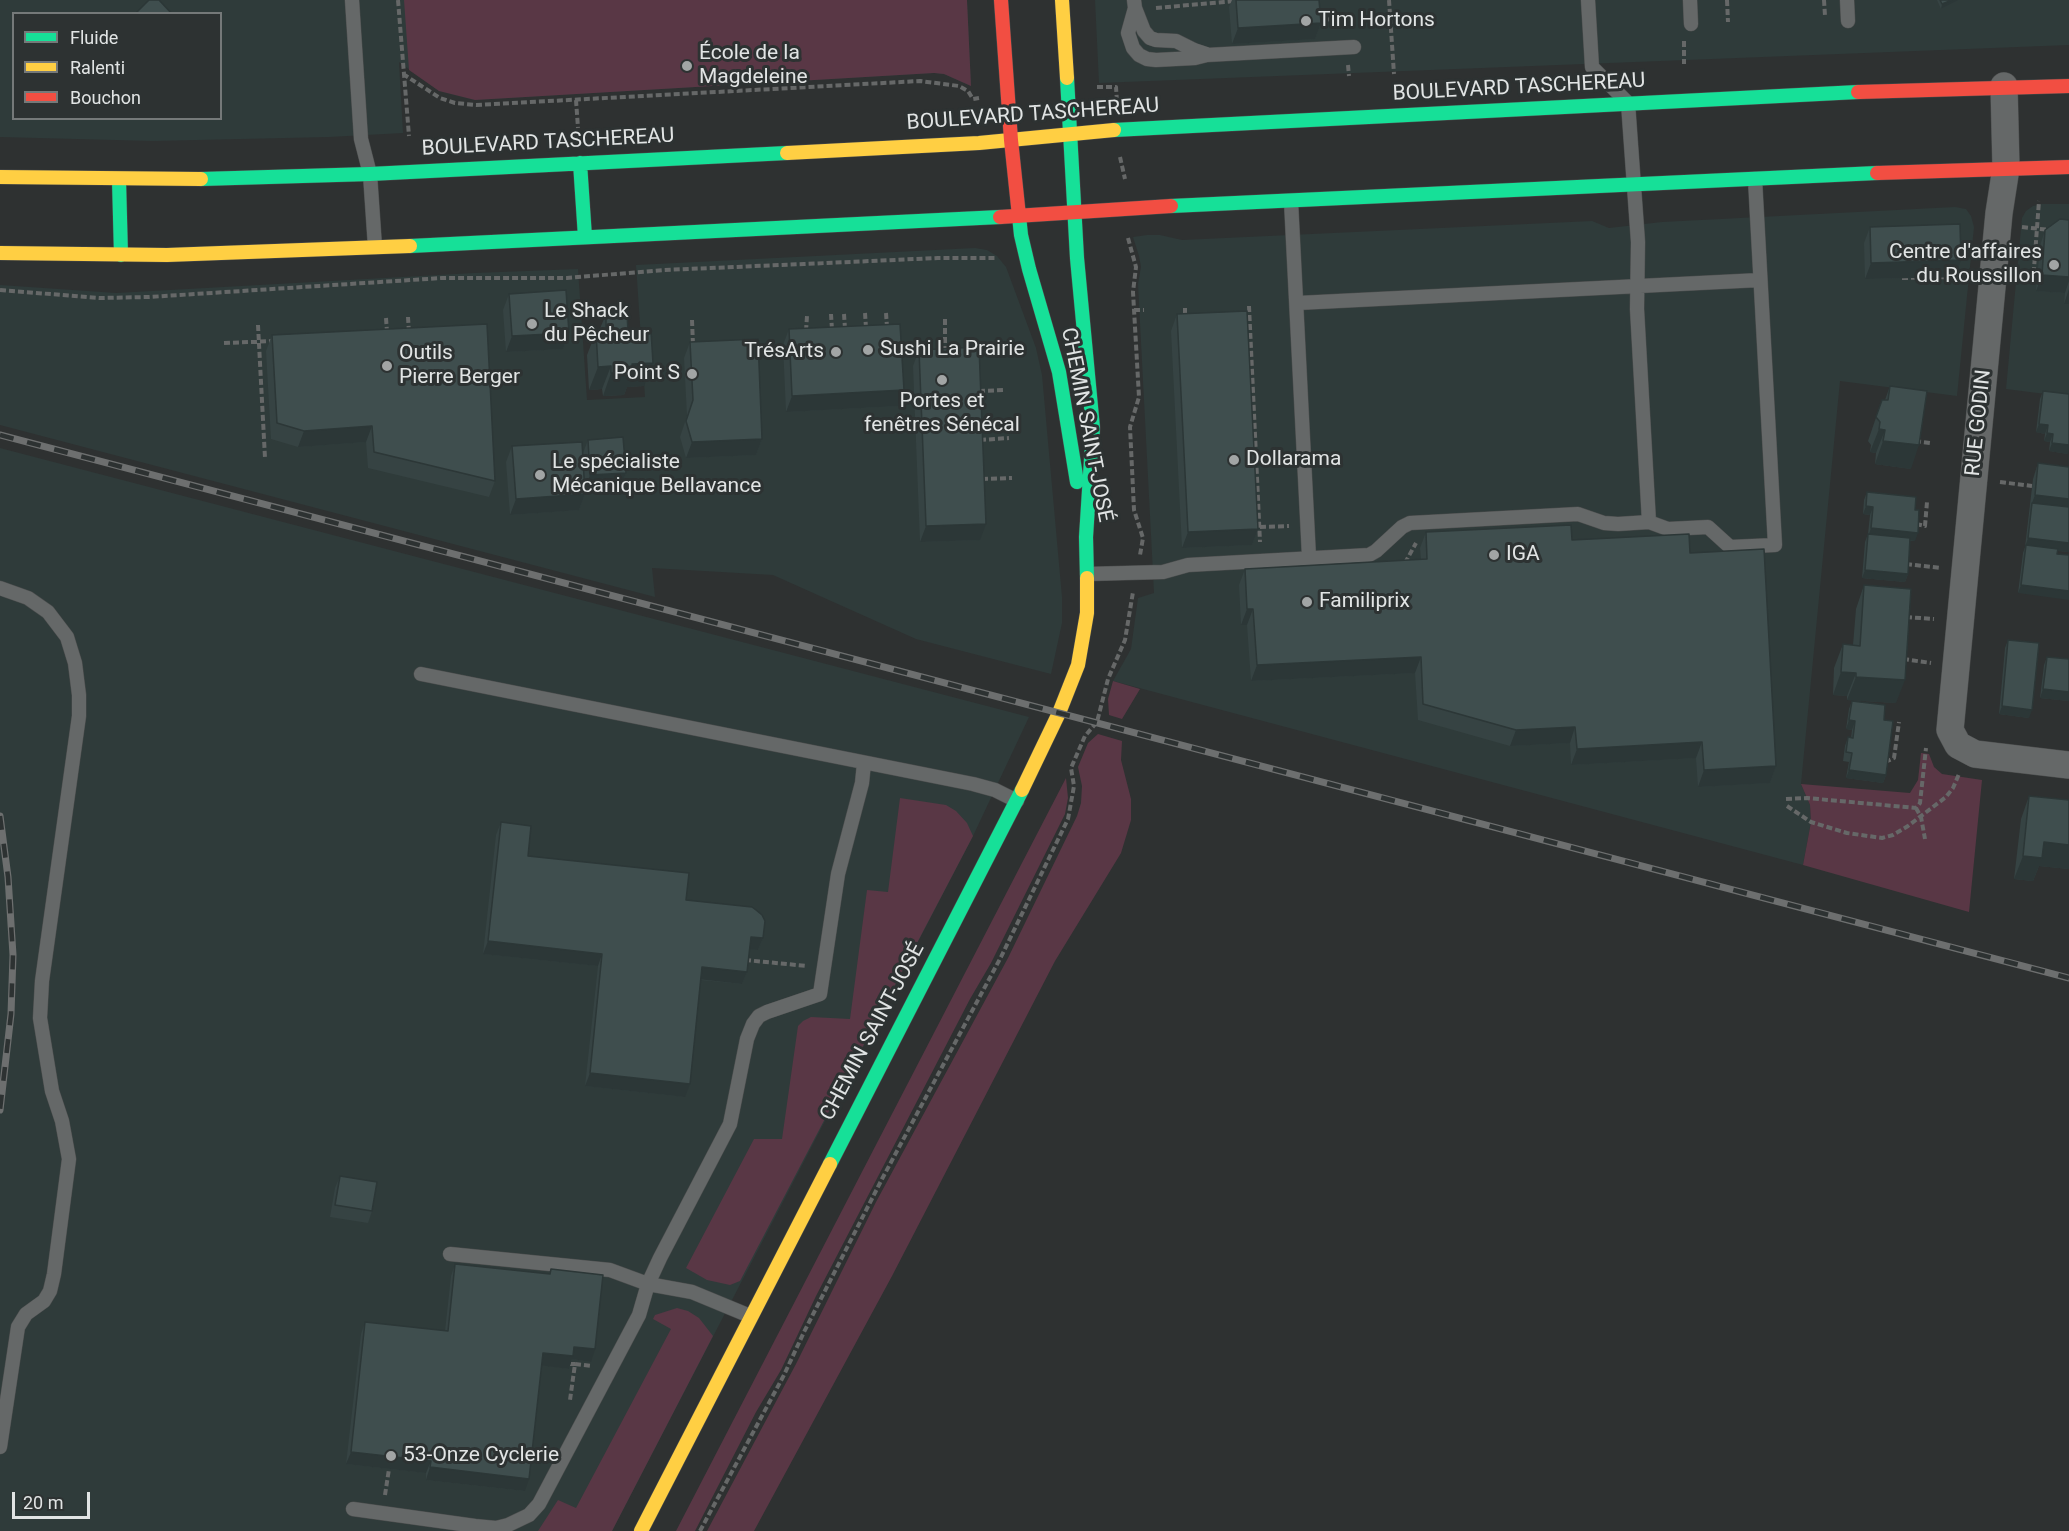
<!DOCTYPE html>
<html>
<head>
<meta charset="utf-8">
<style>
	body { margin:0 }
	#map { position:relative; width:2069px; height:1531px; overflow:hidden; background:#2e3131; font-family:Roboto,sans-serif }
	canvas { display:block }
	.legend { position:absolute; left:12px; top:12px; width:210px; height:108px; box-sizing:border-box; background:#2d3232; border:2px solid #757979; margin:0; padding:8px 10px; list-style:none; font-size:18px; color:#e1e4e4 }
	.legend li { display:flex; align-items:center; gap:12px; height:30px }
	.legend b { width:30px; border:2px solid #757979 }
	.scale { position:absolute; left:12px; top:1492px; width:78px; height:27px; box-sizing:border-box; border:3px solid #e1e4e4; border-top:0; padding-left:8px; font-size:18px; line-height:21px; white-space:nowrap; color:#e1e4e4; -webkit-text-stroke:4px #2d3232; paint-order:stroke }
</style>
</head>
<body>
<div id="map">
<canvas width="2069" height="1531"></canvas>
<ul class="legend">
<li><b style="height:8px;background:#16e098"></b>Fluide</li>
<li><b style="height:8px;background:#ffcf43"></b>Ralenti</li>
<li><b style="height:8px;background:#f24e42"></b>Bouchon</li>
</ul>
<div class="scale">20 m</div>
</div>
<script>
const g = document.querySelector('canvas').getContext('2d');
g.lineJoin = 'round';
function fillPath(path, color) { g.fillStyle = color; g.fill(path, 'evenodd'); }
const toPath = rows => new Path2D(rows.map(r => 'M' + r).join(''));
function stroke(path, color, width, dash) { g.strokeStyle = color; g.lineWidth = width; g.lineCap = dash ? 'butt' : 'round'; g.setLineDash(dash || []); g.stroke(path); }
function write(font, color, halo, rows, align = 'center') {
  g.font = font + ' Roboto,sans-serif'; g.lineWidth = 6; g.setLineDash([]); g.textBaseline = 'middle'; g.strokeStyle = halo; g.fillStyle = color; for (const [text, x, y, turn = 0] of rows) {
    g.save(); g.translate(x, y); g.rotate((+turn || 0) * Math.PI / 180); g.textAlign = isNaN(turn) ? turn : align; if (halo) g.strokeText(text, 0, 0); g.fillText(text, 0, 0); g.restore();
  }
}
const built = toPath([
	[0,0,967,0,971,86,944,74,934,73,475,100,439,91,399,62,403,133,329,137,153,141,0,137],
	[14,14,220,14,220,118,14,118],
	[1095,0,2069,0,2069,45,1099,83],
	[2042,204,2069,204,2069,397,2006,389,2022,218,2026,211,2033,206],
	[1955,207,1966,209,1971,216,1974,227,1957,396,1840,381,1801,784,1810,805,1811,822,1803,865,1113,681,1131,649,1138,598,1154,593,1138,284,1141,267,1139,256,1133,237,1147,235,1160,235,1182,240,1592,221,1609,228,1662,222],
	[975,248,987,250,997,256,1006,267,1036,348,1042,375,1062,597,1062,623,1051,674,916,639,773,575,652,568,655,597,0,425,0,285,116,293,474,273,578,269,587,400,645,397,636,265],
	[0,448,1029,717,973,836,612,1531,0,1531]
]);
const green = toPath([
	[404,0,967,0,971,86,944,74,934,73,475,100,439,91,409,70],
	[1113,681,1140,689,1122,719,1109,715,1108,699],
	[1098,734,1122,741,1121,760,1131,799,1131,820,1121,853,1055,961,892,1276,754,1531,707,1531,796,1364,876,1202,1008,958,1077,816,1081,803,1082,786,1078,767,1088,743],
	[1921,753,1929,754,1934,767,1942,774,1982,780,1969,912,1803,865,1811,822,1810,805,1801,784,1910,793,1918,780],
	[1066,778,1068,798,1065,814,991,963,970,999,816,1296,781,1370,756,1412,695,1531,676,1531],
	[900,798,946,805,956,811,967,823,973,836,740,1281,730,1285,707,1280,686,1268,754,1139,782,1139,798,1026,803,1021,811,1017,850,1019,867,890,888,892],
	[677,1308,688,1311,699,1318,713,1336,612,1531,538,1531,558,1500,576,1508,671,1329,653,1319,655,1315]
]);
const path = toPath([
	[398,0,409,136],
	[1389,0,1394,74],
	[1727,0,1728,22],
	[1824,0,1825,16],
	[1156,8,1235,1],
	[1317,20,1352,18],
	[1684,41,1684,64],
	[1348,65,1349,76],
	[403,74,440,98,455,103,476,105,920,81,959,86,968,91,973,99,979,98],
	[1097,87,1116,87,1117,102],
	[576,100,578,128],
	[1120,157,1125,179],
	[2022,227,2050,230],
	[1128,238,1136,267,1133,292,1139,397,1130,427,1134,510,1143,538,1140,555],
	[1902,278,1955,277,1956,285],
	[2033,282,2039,201],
	[0,290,99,298,149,297,442,278,567,278,664,270,804,264,938,258,997,258],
	[1249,306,1260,542],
	[1185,308,1185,316],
	[1134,310,1144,310],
	[865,313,866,328],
	[886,313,887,327],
	[831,314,832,330],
	[844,314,845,329],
	[408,317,409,333],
	[386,318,387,332],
	[692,320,693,345],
	[258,325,265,458],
	[806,331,807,316],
	[224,343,275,341],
	[945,352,945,318],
	[979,391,1006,390],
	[980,440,1009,438],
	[1915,441,1930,443],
	[982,479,1012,478],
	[2000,482,2032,486],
	[1916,524,1925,526,1927,502],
	[1260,527,1289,526],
	[1405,563,1416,543],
	[1906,564,1941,568],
	[1906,617,1934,619],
	[1903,659,1931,663],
	[1885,762,1894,758,1899,722],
	[1786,799,1807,798,1916,808,1920,803,1926,748],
	[1787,806,1811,822,1847,833,1882,838,1893,835,1908,826,1946,797,1953,788,1959,774],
	[1916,808,1921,817,1925,839],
	[745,960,807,966],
	[569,1364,575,1364,570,1400],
	[575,1364,592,1366],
	[385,1495,389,1469],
	[700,1531,784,1375,804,1332,882,1179,1001,957,1068,819,1074,786,1071,768,1085,736,1097,722,1108,679,1125,640,1133,592]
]);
const lane = toPath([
	[352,0,361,139,370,174,375,247],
	[1134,0,1135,8,1128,33,1133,48,1139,55,1147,59,1156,60,1195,58,1207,55,1354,47],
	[1690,0,1691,24],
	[1847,0,1848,21],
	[1135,8,1144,31,1150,38,1156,40,1176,41,1194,50,1206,54],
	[1291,201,1309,557],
	[1298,303,1760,280],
	[1649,522,1668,529,1708,527,1730,547,1775,545,1755,179],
	[1087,574,1163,572,1188,565,1369,555,1376,551,1402,527,1410,523,1578,514,1604,523,1618,524,1649,522,1637,309,1638,242,1628,103,1592,67,1588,0],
	[0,588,28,598,48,612,67,637,75,663,79,695,79,716,42,981,40,1018,52,1091,62,1121,69,1159,54,1274,50,1291,44,1301,26,1314,18,1327,0,1447],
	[421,674,973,784,995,790,1017,801],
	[450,1254,610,1270,648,1284,692,1292,750,1316],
	[353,1509,475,1526,475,1531],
	[475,1526,496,1528,508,1525,529,1515,539,1504,639,1315,648,1284,660,1258,730,1124,747,1039,753,1024,759,1016,767,1012,820,994,838,874,862,783,864,763]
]);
const street = toPath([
	[2004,86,2006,168,1999,213,1950,730,1958,745,1975,754,2069,765]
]);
const fast = toPath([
	[1067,78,1077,258,1093,428,1086,537,1087,578],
	[1114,130,1858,92],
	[580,163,585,237],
	[201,179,370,174,787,153],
	[119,180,121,255],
	[1171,206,1877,173],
	[1019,216,1021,235,1029,269,1059,372,1077,482],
	[410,246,1000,217],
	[830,1164,1022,790]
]);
const slow = toPath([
	[1062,0,1067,78],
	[787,153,979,143,1114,130],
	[0,177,201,179],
	[0,253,167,255,410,246],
	[1022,790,1059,713,1078,665,1087,613,1087,578],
	[641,1531,830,1164]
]);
const jam = toPath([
	[1001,0,1011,140,1019,216],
	[1858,92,2069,86],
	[1877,173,2069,167],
	[1000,217,1171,206]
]);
const rail = toPath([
	[0,435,2069,978],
	[0,816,8,877,13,955,11,1014,0,1110]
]);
const wall = toPath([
	[1232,0,1319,0,1321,23,1315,39,1232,44,1229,7],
	[1937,0,1959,0,1941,9],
	[2069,220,2069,304,2064,304,2065,293,2036,291,2040,246,2045,230],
	[1870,227,1955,277,1865,279,1864,243],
	[509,294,569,333,563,349,506,352,503,310],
	[606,314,628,333,644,386,627,387,624,395,603,396,602,389,589,390,587,355,596,332,599,331],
	[1177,314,1258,529,1252,545,1182,548,1171,331],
	[789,329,898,406,786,412,783,345],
	[272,335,495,481,489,497,368,468,366,442,298,447,271,439,266,351],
	[690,342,762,439,756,455,686,458,680,437,687,416,684,358],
	[919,350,980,540,920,542,913,366],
	[1890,386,1911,469,1875,464,1876,453,1870,452,1871,445,1868,441,1882,400,1885,400],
	[2043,391,2068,454,2049,451,2050,442,2044,441,2045,434,2036,432,2040,399],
	[588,440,626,473,620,489,585,491,585,494,579,510,510,515,506,462,512,446,583,453],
	[2038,463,2069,467,2069,552,2058,551,2018,593,2023,553,2025,547,2033,479],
	[1867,492,1915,510,1915,541,1910,541,1908,574,1905,582,1862,578,1865,542,1868,534,1870,515,1863,514,1864,500],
	[1426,532,1572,540,1690,553,1776,766,1770,783,1698,787,1696,758,1571,765,1570,743,1510,746,1418,720,1415,673,1251,681,1247,625,1241,625,1239,585,1245,569,1421,559,1420,548],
	[1864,585,1896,703,1847,700,1847,696,1833,695,1834,668,1843,644,1853,645,1856,609],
	[2008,640,2029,718,1999,714,2005,648],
	[2047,657,2069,659,2069,701,2040,698,2044,665],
	[1852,701,1884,720,1886,775,1883,783,1846,778,1849,762,1843,761,1845,746,1848,737,1851,738,1852,730,1846,729,1849,709],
	[2029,796,2069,800,2069,869,2039,866,2033,881,2014,879,2021,819],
	[501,822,528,856,686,900,763,938,758,950,749,949,747,972,742,984,701,980,685,1097,585,1086,598,966,483,954,496,835],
	[340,1176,372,1211,368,1223,330,1217,335,1188],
	[455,1264,549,1274,551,1269,591,1362,572,1359,569,1369,542,1365,525,1491,426,1480,426,1473,346,1464,361,1334,365,1322,445,1331,451,1276]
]);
const shadedWall = toPath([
	[1952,0,1959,0,1941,9,1942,4],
	[1321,23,1315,39,1232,44,1238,28],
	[1961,260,1955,277,1865,279,1871,263],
	[2042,275,2069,277,2069,281,2065,293,2036,291],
	[2069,289,2069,304,2064,304],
	[569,333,563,349,506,352,512,336],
	[653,363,644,386,627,387,624,395,603,396,611,373,632,364],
	[611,366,602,389,589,390,598,367],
	[904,390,898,406,786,412,792,396],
	[2039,424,2048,425,2045,434,2036,432],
	[372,426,366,442,298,447,304,431],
	[1879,429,1885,430,1876,453,1870,452],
	[2047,433,2053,434,2050,442,2044,441],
	[762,439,756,455,686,458,692,442],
	[1883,441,1919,445,1911,469,1875,464],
	[2052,443,2069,445,2068,454,2049,451],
	[626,473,620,489,584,491,590,475],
	[585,494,579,510,510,515,516,499],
	[2035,495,2069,499,2069,516,2032,503],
	[1866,506,1873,507,1870,515,1863,514],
	[986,524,980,540,920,542,926,526],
	[1871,528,1918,533,1915,541,1868,537],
	[1258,529,1252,545,1182,548,1188,532],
	[2028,538,2069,543,2069,552,2025,547],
	[1865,570,1908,574,1905,582,1862,578],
	[2021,585,2069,591,2069,600,2018,593],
	[1247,609,1253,609,1247,625,1241,625],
	[1421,657,1415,673,1251,681,1257,665],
	[1841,672,1856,673,1847,696,1833,695],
	[1856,677,1905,680,1896,703,1847,700],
	[2043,689,2069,692,2069,701,2040,698],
	[2002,706,2032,710,2029,718,1999,714],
	[1849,720,1855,721,1852,730,1846,729],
	[1575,727,1570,743,1510,746,1516,730],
	[1702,742,1696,758,1571,765,1577,749],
	[1776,766,1770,783,1698,787,1704,770],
	[1849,770,1886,775,1883,783,1846,778],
	[2044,842,2069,845,2069,869,2039,866,2033,881,2014,879,2023,856],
	[751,937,763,938,758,950,746,949],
	[488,941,602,954,598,966,483,954],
	[702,967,747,972,742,984,698,979],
	[590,1073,690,1084,685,1097,585,1086],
	[574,1347,595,1349,591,1362,572,1359,569,1369,539,1365,543,1353],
	[351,1452,431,1461,426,1473,346,1464],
	[430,1467,529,1479,525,1491,426,1480]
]);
const building = toPath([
	[149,0,159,0,172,14,135,14,149,0],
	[1236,0,1319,0,1321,23,1238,28,1236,0],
	[1940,0,1952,0,1942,4,1940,0],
	[2060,219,2069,220,2069,277,2042,275,2045,230,2060,219],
	[1960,224,1961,260,1871,263,1870,227,1960,224],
	[566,290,569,333,512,336,509,294,566,290],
	[1247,311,1258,529,1188,532,1177,314,1247,311],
	[627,312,628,333,651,331,653,363,632,364,633,372,611,373,611,366,598,367,596,332,606,331,606,314,627,312],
	[487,324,495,481,374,452,372,426,304,431,277,423,272,335,487,324],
	[900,324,904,390,792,396,789,329,900,324],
	[758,339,762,439,692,442,686,421,693,400,690,342,758,339],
	[979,347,986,524,926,526,919,350,979,347],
	[1890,386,1927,391,1919,445,1883,441,1885,430,1879,429,1880,422,1876,417,1882,400,1888,400,1890,386],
	[2043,391,2069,394,2069,445,2052,443,2053,434,2047,433,2048,425,2039,424,2043,391],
	[623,437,626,473,590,475,588,440,623,437],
	[582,442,585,494,516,499,512,446,582,442],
	[2038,463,2069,467,2069,499,2035,495,2038,463],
	[1867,492,1916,497,1915,510,1919,510,1918,533,1871,528,1873,507,1866,506,1867,492],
	[2032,503,2069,507,2069,543,2028,538,2032,503],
	[1571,525,1572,540,1689,534,1690,553,1764,549,1776,766,1704,770,1702,742,1577,749,1575,727,1516,730,1423,704,1421,657,1257,665,1253,609,1247,609,1245,569,1427,559,1426,532,1571,525],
	[1868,534,1910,538,1908,574,1865,570,1868,534],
	[2026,545,2058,549,2057,554,2069,555,2069,591,2021,585,2026,545],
	[1864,585,1911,589,1905,680,1856,677,1856,673,1841,672,1843,644,1860,646,1864,585],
	[2008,640,2039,643,2032,710,2002,706,2008,640],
	[2047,657,2069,659,2069,692,2043,689,2047,657],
	[1852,701,1885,705,1884,720,1893,721,1886,775,1849,770,1852,753,1846,752,1848,737,1853,738,1855,721,1849,720,1852,701],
	[2029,796,2069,800,2069,845,2044,842,2042,858,2023,856,2029,796],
	[501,822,531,826,528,856,689,873,686,900,752,907,756,910,762,915,765,921,763,938,751,937,747,972,702,967,690,1084,590,1073,602,954,488,941,501,822],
	[340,1176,377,1182,372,1211,335,1205,340,1176],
	[455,1264,550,1274,551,1269,603,1275,595,1349,574,1347,573,1356,543,1353,529,1479,430,1467,431,1461,351,1452,365,1322,448,1331,455,1264]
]);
const markers = [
	[1306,21,6,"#a2a5a5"],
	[687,66,6,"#a2a5a5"],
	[2054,265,6,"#a2a5a5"],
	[532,324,6,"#a2a5a5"],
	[868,350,6,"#a2a5a5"],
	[836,352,6,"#a2a5a5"],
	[387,366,6,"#a2a5a5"],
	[692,374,6,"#a2a5a5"],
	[942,380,6,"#a2a5a5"],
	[1234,460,6,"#a2a5a5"],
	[540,475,6,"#a2a5a5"],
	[1494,555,6,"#a2a5a5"],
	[1307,602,6,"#a2a5a5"],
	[391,1456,6,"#a2a5a5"]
];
const poiNames = [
	["Tim Hortons",1318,21],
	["École de la",699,54],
	["Magdeleine",699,78],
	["Centre d'affaires",2042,253,"right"],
	["du Roussillon",2042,277,"right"],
	["Le Shack",544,312],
	["du Pêcheur",544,336],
	["Sushi La Prairie",880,350],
	["TrésArts",824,352,"right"],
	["Outils",399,354],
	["Pierre Berger",399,378],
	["Point S",680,374,"right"],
	["Portes et",942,402,"center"],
	["fenêtres Sénécal",942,426,"center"],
	["Dollarama",1246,460],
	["Le spécialiste",552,463],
	["Mécanique Bellavance",552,487],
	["IGA",1506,555],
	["Familiprix",1319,602],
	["53-Onze Cyclerie",403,1456]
];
const streetNames = [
	["BOULEVARD TASCHEREAU",1519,88,-3],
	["BOULEVARD TASCHEREAU",1033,115,-4],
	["BOULEVARD TASCHEREAU",548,143,-3],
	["RUE GODIN",1979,423,-84],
	["CHEMIN SAINT-JOSÉ",1086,425,79],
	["CHEMIN SAINT-JOSÉ",873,1032,-62]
];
fillPath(built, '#2f3b3a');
fillPath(green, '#593745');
stroke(lane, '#4b4d4d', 15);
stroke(street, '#4b4d4d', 28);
stroke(fast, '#4b4d4d', 15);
stroke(slow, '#4b4d4d', 15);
stroke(jam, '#4b4d4d', 15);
stroke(path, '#666868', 4, [6, 3]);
stroke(lane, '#656868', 14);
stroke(street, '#656868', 27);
stroke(fast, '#16e098', 14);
stroke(slow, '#ffcf43', 14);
stroke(jam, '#f24e42', 14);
stroke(rail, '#6d6f6f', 7);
stroke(rail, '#2d3232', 4.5, [14]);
fillPath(wall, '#364343');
fillPath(shadedWall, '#2c3737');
fillPath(building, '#3f4e4e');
stroke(building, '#2c3737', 1.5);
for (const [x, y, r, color] of markers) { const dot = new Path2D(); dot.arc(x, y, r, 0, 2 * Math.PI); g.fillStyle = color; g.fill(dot); stroke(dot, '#2d3232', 2); }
write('21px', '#e1e4e4', '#2d3232', poiNames, 'left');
write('21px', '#e1e4e4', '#2d3232', streetNames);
</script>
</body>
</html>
